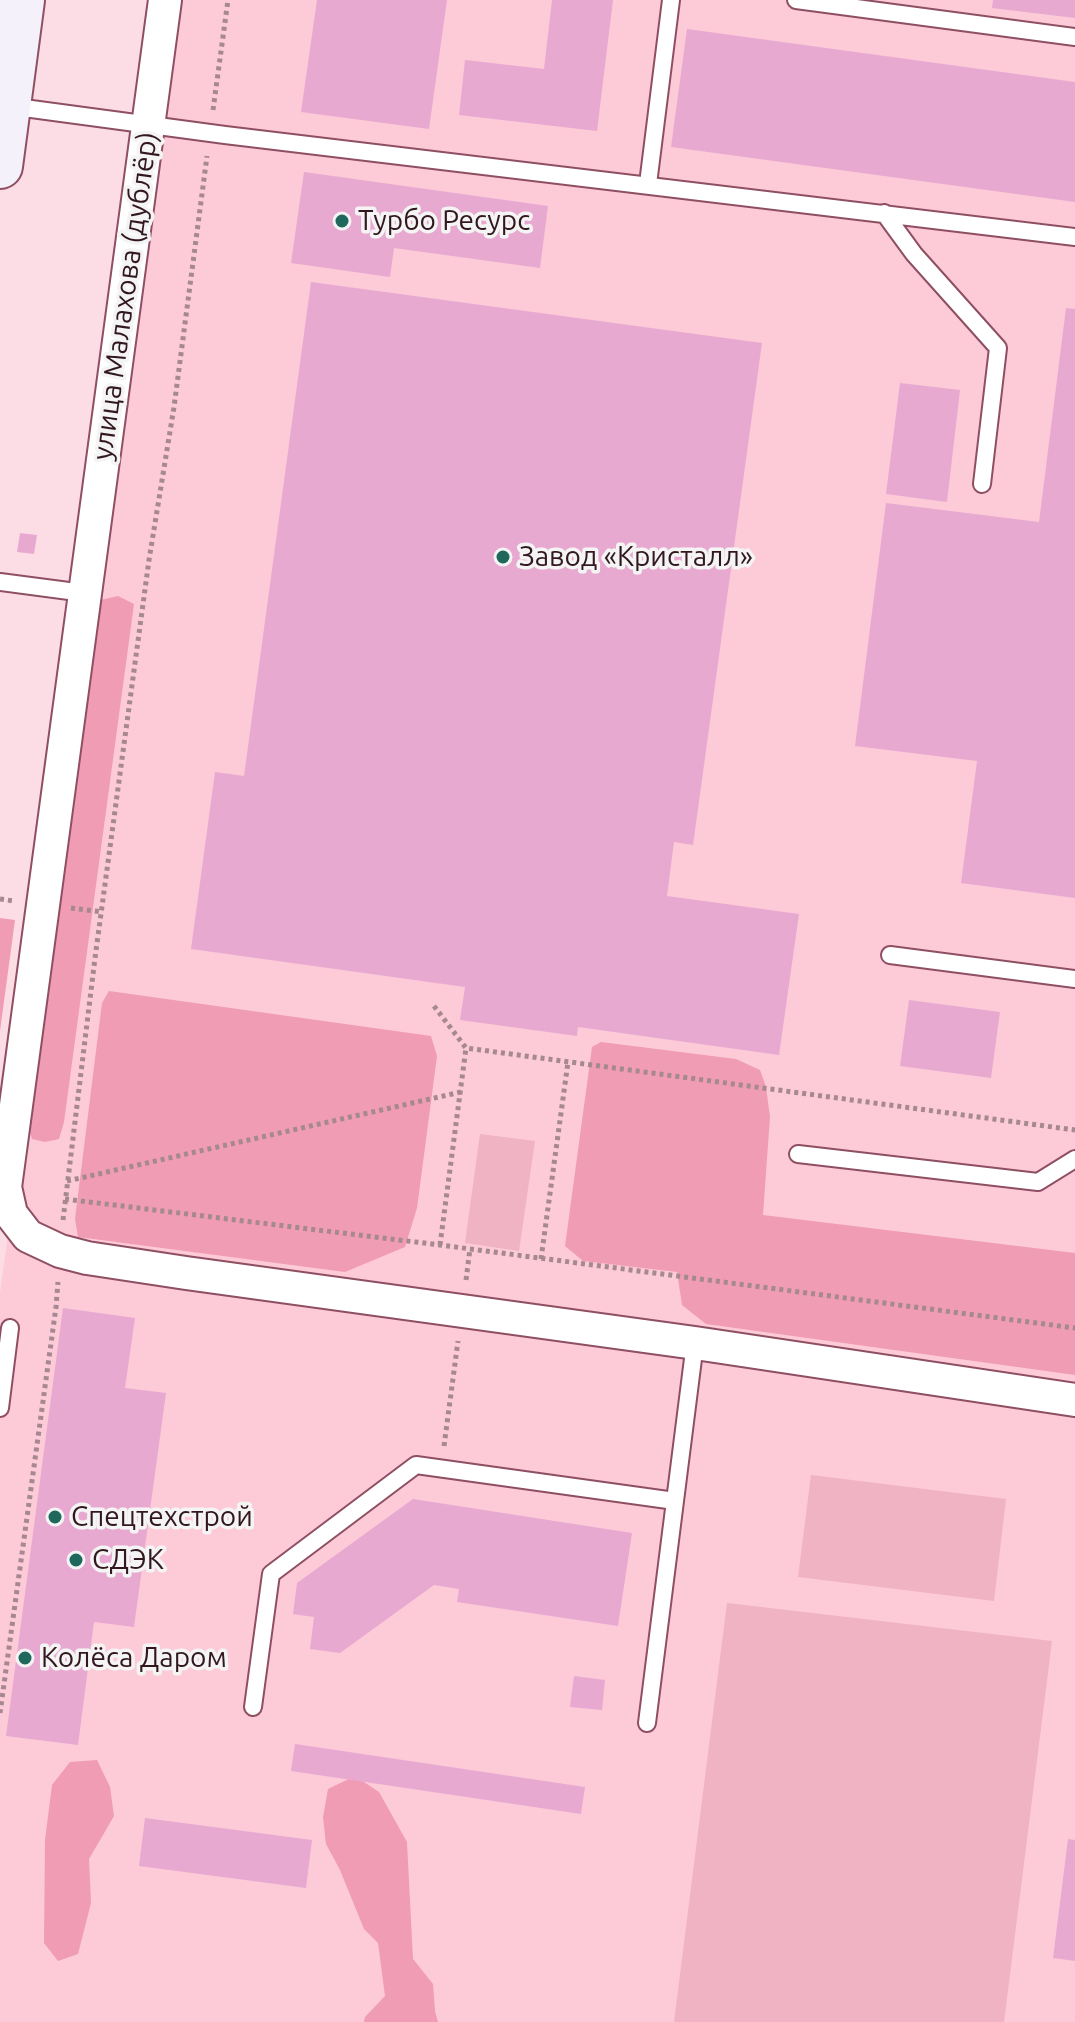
<!DOCTYPE html>
<html>
<head>
<meta charset="utf-8">
<style>
	body { margin:0 }
	canvas { display:block; background:#fddde5 }
</style>
</head>
<body>
<canvas width="1075" height="2022"></canvas>
<script>
const g = document.querySelector('canvas').getContext('2d');
g.lineJoin = 'round';
function fillPath(path, color) { g.fillStyle = color; g.fill(path, 'evenodd'); }
const toPath = rows => new Path2D(rows.map(r => 'M' + r).join(''));
function stroke(path, color, width, dash) { g.strokeStyle = color; g.lineWidth = width; g.lineCap = dash ? 'butt' : 'round'; g.setLineDash(dash || []); g.stroke(path); }
function write(font, color, halo, rows, align = 'center') {
  g.font = font + ' Ubuntu,sans-serif'; g.lineWidth = 7; g.setLineDash([]); g.textBaseline = 'middle'; g.strokeStyle = halo; g.fillStyle = color; for (const [text, x, y, turn = 0] of rows) {
    g.save(); g.translate(x, y); g.rotate((+turn || 0) * Math.PI / 180); g.textAlign = isNaN(turn) ? turn : align; if (halo) g.strokeText(text, 0, 0); g.fillText(text, 0, 0); g.restore();
  }
}
const built = toPath([
	[176,0,1075,0,1075,2022,0,2022,0,1293]
]);
const green = toPath([
	[480,1134,535,1141,519,1251,465,1243],
	[811,1475,1006,1499,994,1601,798,1577],
	[727,1603,1052,1641,1004,2022,674,2022]
]);
const forest = toPath([
	[118,596,134,604,64,1122,59,1139,45,1142,32,1139,28,1126,96,601],
	[0,918,15,920,0,1031],
	[109,991,431,1036,437,1056,417,1208,405,1247,345,1272,78,1237,75,1219,102,1003],
	[601,1042,736,1059,760,1070,766,1087,770,1117,763,1215,1075,1253,1075,1375,706,1324,682,1305,677,1272,583,1261,565,1246,592,1047],
	[97,1760,110,1787,114,1816,89,1859,91,1903,78,1954,58,1961,44,1943,45,1840,52,1785,70,1762],
	[355,1776,379,1792,407,1842,413,1959,433,1984,435,2011,438,2022,364,2022,365,2017,385,1996,378,1943,364,1929,340,1870,326,1844,323,1817,328,1789]
]);
const building = toPath([
	[317,0,447,0,429,129,301,112],
	[552,0,613,0,597,131,459,115,465,60,544,69],
	[993,0,1075,0,1075,18,992,8],
	[687,29,1075,82,1075,202,671,147],
	[304,172,548,206,540,268,394,248,390,277,291,263],
	[311,282,762,343,693,845,674,842,667,896,799,914,779,1055,578,1027,577,1036,460,1020,465,987,191,949,215,772,244,776],
	[1066,308,1075,309,1075,898,961,883,977,761,855,746,886,503,1039,522],
	[900,383,960,390,947,502,886,494],
	[20,533,37,535,34,554,17,552],
	[909,1000,1000,1012,991,1078,900,1066],
	[63,1308,135,1318,125,1388,166,1393,134,1627,94,1622,78,1745,6,1736],
	[413,1499,632,1533,618,1626,457,1602,459,1589,434,1585,340,1653,310,1649,314,1617,293,1614,297,1583],
	[574,1676,605,1680,602,1710,570,1707],
	[295,1744,585,1787,581,1814,291,1771],
	[145,1818,312,1840,306,1888,139,1866],
	[1068,1839,1075,1840,1075,1961,1053,1958]
]);
const path = toPath([
	[213,110,228,0],
	[0,899,14,901],
	[71,908,102,912],
	[434,1006,466,1048,1075,1130],
	[67,1181,461,1092],
	[65,1199,440,1245,1075,1328],
	[63,1220,95,958,149,560,174,407,207,156],
	[440,1245,466,1048],
	[541,1259,568,1062],
	[466,1280,470,1249],
	[444,1446,458,1341],
	[0,1713,56,1307,58,1282]
]);
const service = toPath([
	[796,0,1075,37],
	[9,106,225,135,1075,237],
	[648,184,671,0],
	[884,213,914,254,998,348,982,484],
	[0,582,84,593],
	[890,955,1075,979],
	[798,1154,1038,1182,1075,1159],
	[0,1408,10,1328],
	[253,1707,271,1574,416,1465,675,1501,695,1343],
	[647,1723,675,1501]
]);
const minor = toPath([
	[165,0,5,1187,11,1214,28,1236,60,1251,87,1258,186,1273,695,1343,1075,1400]
]);
const secondary = toPath([
	[0,166,22,0]
]);
const markers = [
	[342,221,8,"#20675c"],
	[503,557,8,"#20675c"],
	[55,1517,8,"#20675c"],
	[76,1560,8,"#20675c"],
	[25,1658,8,"#20675c"]
];
const poiNames = [
	["Турбо Ресурс",358,221],
	["Завод «Кристалл»",519,557],
	["Спецтехстрой",71,1517],
	["СДЭК",92,1560],
	["Колёса Даром",41,1658]
];
const streetNames = [
	["улица Малахова (дублёр)",125,296,-82]
];
fillPath(built, '#fdcad8');
fillPath(green, '#f0b3c4');
fillPath(forest, '#f09cb5');
fillPath(building, '#e8a9d1');
stroke(service, '#8f4f63', 20);
stroke(minor, '#8f4f63', 36);
stroke(secondary, '#8f4f63', 48);
stroke(path, '#a68890', 5, [4, 4]);
stroke(service, '#fff', 16);
stroke(minor, '#fff', 32);
stroke(secondary, '#f4f1fb', 44);
for (const [x, y, r, color] of markers) { const dot = new Path2D(); dot.arc(x, y, r, 0, 2 * Math.PI); g.fillStyle = color; g.fill(dot); stroke(dot, '#f4f4f4', 3); }
write('28px', '#32171f', '#f4f4f4', poiNames, 'left');
write('28px', '#32171f', '#f4f4f4', streetNames);
</script>
</body>
</html>
